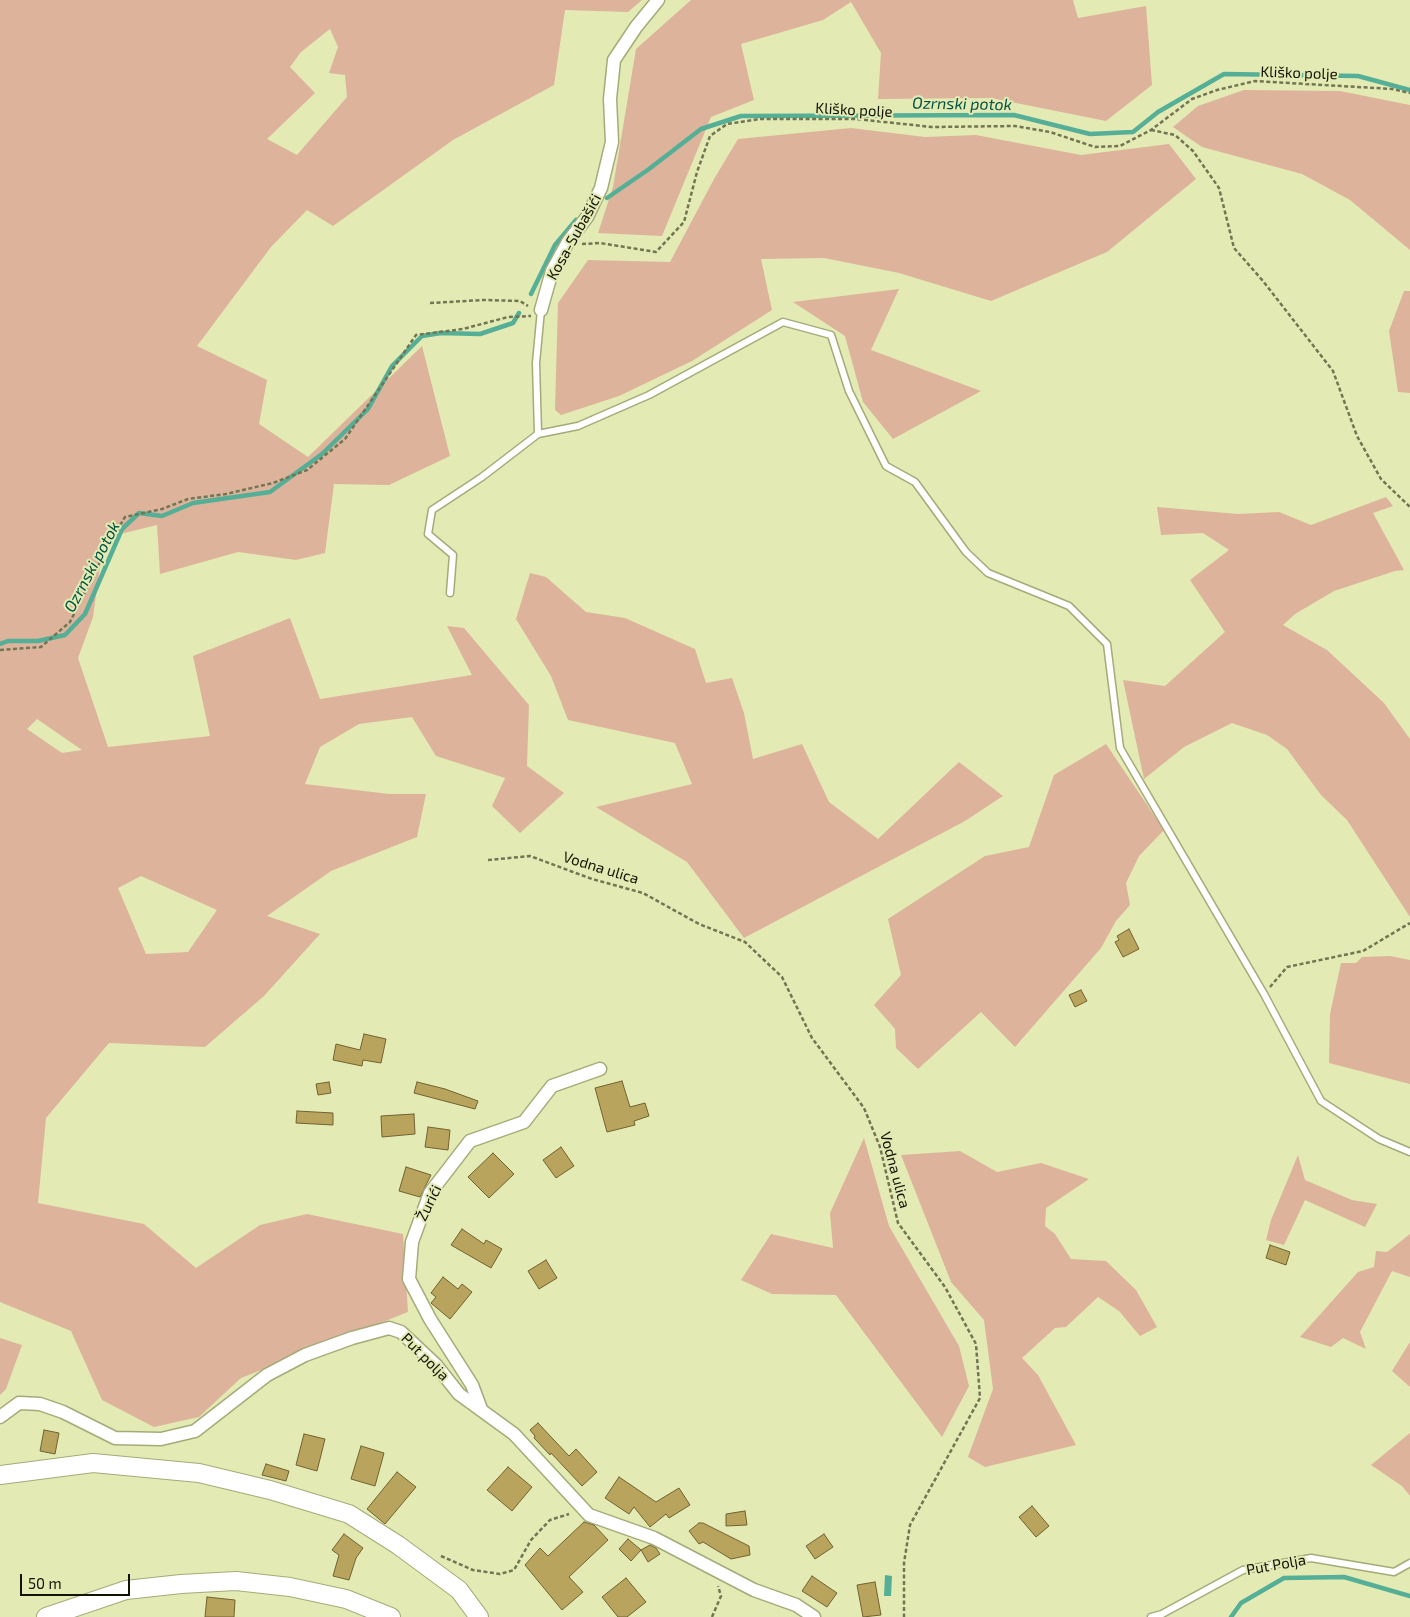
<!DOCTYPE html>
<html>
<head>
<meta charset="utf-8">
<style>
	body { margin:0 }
	#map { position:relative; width:1410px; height:1617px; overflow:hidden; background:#e3eab4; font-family:"Exo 2",sans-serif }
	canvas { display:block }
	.scale { position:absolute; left:20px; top:1574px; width:110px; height:22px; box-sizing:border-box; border:2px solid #121402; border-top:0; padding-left:6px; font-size:15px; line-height:18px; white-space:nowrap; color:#121402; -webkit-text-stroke:4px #e3eab4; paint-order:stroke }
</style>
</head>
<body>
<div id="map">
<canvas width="1410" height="1617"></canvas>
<div class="scale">50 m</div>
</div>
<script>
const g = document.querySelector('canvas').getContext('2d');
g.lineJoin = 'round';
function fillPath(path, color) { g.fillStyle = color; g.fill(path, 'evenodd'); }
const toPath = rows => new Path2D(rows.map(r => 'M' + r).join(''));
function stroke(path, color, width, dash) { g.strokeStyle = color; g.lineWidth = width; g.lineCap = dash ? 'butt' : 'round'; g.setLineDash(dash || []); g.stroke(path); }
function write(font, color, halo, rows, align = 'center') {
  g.font = font + ' "Exo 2",sans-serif'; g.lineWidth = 4; g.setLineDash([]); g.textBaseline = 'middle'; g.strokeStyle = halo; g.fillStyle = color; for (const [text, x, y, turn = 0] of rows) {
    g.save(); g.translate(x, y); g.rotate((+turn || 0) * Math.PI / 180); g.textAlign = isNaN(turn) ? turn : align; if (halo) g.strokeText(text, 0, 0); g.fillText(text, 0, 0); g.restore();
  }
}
const green = toPath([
	[0,0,642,0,628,12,565,10,554,85,453,140,333,226,307,210,271,247,197,346,267,380,259,424,308,457,422,346,450,456,389,485,334,484,325,553,296,560,238,552,160,574,157,525,104,538,93,617,78,658,108,747,210,736,193,656,290,618,320,699,472,675,447,626,464,628,529,705,527,766,564,793,520,833,492,806,505,778,436,756,412,717,359,724,320,747,305,784,389,794,426,794,417,837,331,871,267,916,320,934,264,996,205,1047,109,1043,46,1118,38,1203,144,1224,196,1268,260,1225,307,1214,403,1234,408,1312,241,1378,199,1417,154,1427,102,1400,71,1331,0,1302],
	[330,29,338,47,329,73,345,75,347,97,297,155,267,139,315,93,290,67,301,52],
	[37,719,82,750,62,753,27,729],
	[141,876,217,910,188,952,146,954,118,888],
	[691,0,1073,0,1078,18,1146,6,1152,85,1106,121,991,98,878,99,881,53,851,2,823,20,741,44,754,100,711,117,662,236,598,233,613,187,636,49],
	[1244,90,1340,91,1410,105,1410,250,1350,200,1302,174,1202,147,1173,127,1198,106],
	[851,128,925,137,976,135,1081,155,1169,144,1196,179,1107,252,991,301,899,273,824,258,761,259,772,310,692,361,619,396,561,415,555,410,558,303,588,260,670,262,714,179,738,139],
	[899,289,871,350,981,391,893,439,863,402,845,336,793,302],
	[1404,291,1410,291,1410,393,1398,392,1389,331],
	[1386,497,1393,506,1373,513,1404,570,1395,571,1334,591,1295,614,1283,625,1327,650,1384,703,1410,739,1410,917,1347,820,1321,795,1287,749,1267,735,1232,723,1184,747,1144,779,1123,680,1165,686,1225,632,1190,580,1229,550,1203,533,1161,535,1157,507,1238,514,1279,512,1311,525],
	[530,573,546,577,586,612,625,618,695,649,706,683,732,678,744,713,753,759,802,744,829,802,878,839,959,762,1003,796,965,821,744,938,687,862,596,807,692,784,675,743,568,720,551,676,516,619],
	[1106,744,1164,830,1139,856,1126,883,1130,905,1116,921,1101,948,1015,1047,981,1012,918,1069,896,1048,895,1029,874,1005,901,975,888,919,985,856,1029,847,1054,775],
	[1390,956,1410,960,1410,1084,1329,1063,1330,1014,1341,963,1356,963,1362,957],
	[864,1138,889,1226,959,1346,969,1386,942,1437,836,1295,772,1294,741,1280,771,1234,833,1248,830,1213],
	[960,1151,997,1172,1041,1163,1089,1179,1046,1208,1045,1226,1055,1234,1071,1259,1106,1261,1136,1290,1157,1327,1140,1336,1119,1311,1098,1297,1066,1327,1055,1328,1022,1358,1038,1375,1076,1445,985,1467,968,1457,993,1389,984,1320,951,1282,901,1155],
	[1298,1155,1305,1180,1352,1200,1377,1204,1365,1227,1305,1200,1284,1245,1266,1240,1271,1220],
	[1410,1234,1410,1277,1392,1271,1360,1332,1366,1349,1343,1338,1331,1347,1300,1337,1358,1272,1374,1267,1376,1251,1387,1252],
	[0,1338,22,1345,6,1389,0,1395],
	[1410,1342,1410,1387,1392,1371],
	[1410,1433,1410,1496,1402,1486,1371,1465]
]);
const water = toPath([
	[885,1575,892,1576,891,1596,884,1596]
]);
const stream = toPath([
	[607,198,649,169,701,129,741,116,1014,115,1090,134,1133,132,1158,112,1224,74,1358,76,1410,90],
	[531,294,555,245,576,220],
	[0,644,8,641,38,641,65,635,85,614,122,529,139,513,162,516,193,503,270,492,322,454,368,409,392,366,422,336,441,333,480,334,513,323,519,313],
	[1231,1617,1241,1603,1284,1578,1344,1577,1410,1596]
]);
const building = toPath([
	[1129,929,1139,949,1123,957,1115,942,1119,940,1117,936,1129,929],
	[1081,990,1087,1001,1075,1007,1069,995,1081,990],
	[364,1034,386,1039,381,1063,363,1060,362,1066,333,1060,336,1044,360,1050,364,1034],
	[622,1081,630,1107,645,1103,649,1116,634,1121,635,1125,607,1132,595,1088,622,1081],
	[329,1082,331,1093,318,1095,316,1084,329,1082],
	[417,1082,445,1089,478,1101,475,1109,414,1093,417,1082],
	[297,1111,333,1113,333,1125,296,1123,297,1111],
	[414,1114,415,1134,382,1137,381,1116,414,1114],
	[428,1127,450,1130,448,1150,425,1147,428,1127],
	[561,1147,574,1166,556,1178,543,1160,561,1147],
	[493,1153,514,1174,489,1198,468,1177,493,1153],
	[406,1167,431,1175,420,1197,399,1191,406,1167],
	[462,1229,484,1244,486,1240,502,1249,491,1268,451,1245,462,1229],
	[1270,1245,1290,1252,1286,1265,1266,1258,1270,1245],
	[546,1260,557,1278,539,1289,528,1271,546,1260],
	[443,1277,458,1289,462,1284,472,1292,450,1319,431,1303,436,1297,431,1293,443,1277],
	[538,1423,569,1456,576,1449,597,1472,582,1486,551,1453,550,1455,534,1438,535,1436,530,1430,538,1423],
	[44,1430,59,1433,55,1454,40,1451,44,1430],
	[304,1434,325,1439,317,1471,296,1465,304,1434],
	[361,1446,384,1453,375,1486,351,1479,361,1446],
	[266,1464,289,1471,286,1481,262,1475,266,1464],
	[508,1467,532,1487,512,1511,487,1490,508,1467],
	[397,1472,416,1487,385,1524,367,1509,397,1472],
	[619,1477,656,1502,679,1488,690,1505,669,1518,666,1514,650,1527,634,1507,629,1514,605,1498,619,1477],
	[1032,1506,1049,1526,1036,1537,1019,1517,1032,1506],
	[745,1511,747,1525,726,1526,726,1514,745,1511],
	[584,1522,594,1525,608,1540,569,1577,583,1592,562,1610,525,1565,540,1548,548,1556,584,1522],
	[699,1523,703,1523,749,1546,750,1555,731,1559,703,1542,699,1544,689,1531,699,1523],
	[344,1534,363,1548,356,1558,349,1580,333,1576,339,1555,332,1550,344,1534],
	[824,1534,833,1547,815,1559,806,1546,824,1534],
	[628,1539,641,1550,631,1561,619,1549,628,1539],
	[650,1545,656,1548,660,1554,648,1562,641,1550,650,1545],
	[812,1576,837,1593,827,1607,802,1591,812,1576],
	[626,1578,646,1602,627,1617,618,1617,602,1597,626,1578],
	[875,1582,881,1615,863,1617,857,1585,875,1582],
	[207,1597,235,1600,234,1617,205,1617,207,1597]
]);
const path = toPath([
	[1151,130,1175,135,1193,151,1219,188,1234,248,1263,281,1333,371,1357,436,1381,479,1410,507],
	[582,244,600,243,656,252,684,222,697,172,710,136,727,124,760,119,856,119,932,127,1015,126,1050,132,1095,147,1120,146,1151,130,1192,99,1217,90,1255,81,1392,89,1410,93],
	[430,303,484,300,520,301,528,306],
	[0,650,41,647,70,622,109,544,125,517,162,509,188,499,226,494,273,483,307,470,345,439,416,335,463,329,508,317,531,316],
	[488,860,530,856,592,879,643,893,699,924,745,942,782,977,812,1038,864,1108,880,1147,898,1223,945,1287,976,1344,980,1398,910,1525,904,1563,904,1617],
	[1270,987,1287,967,1363,951,1410,923],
	[441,1556,473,1570,500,1574,514,1570,531,1540,550,1520,569,1514],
	[712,1617,721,1596,718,1586]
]);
const lane = toPath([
	[538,434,536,363,541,310],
	[450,593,453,555,428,534,432,510,482,477,538,434,578,426,649,395,783,322,831,335,849,391,886,466,915,482,966,552,988,573,1069,606,1107,644,1120,748,1264,994,1321,1101,1379,1139,1410,1152],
	[1151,1617,1162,1614,1243,1570,1311,1558,1394,1572,1410,1563]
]);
const street = toPath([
	[541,310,552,271,568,242,587,217,601,188,612,142,610,99,614,60,636,27,658,0],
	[481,1409,472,1385,430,1319,409,1279,412,1242,430,1193,470,1141,524,1122,552,1086,600,1069],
	[0,1417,19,1403,40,1404,63,1412,115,1438,161,1439,195,1431,267,1375,305,1355,352,1338,389,1328,401,1332,436,1365,459,1394,514,1434,589,1515,654,1538,754,1590,796,1605,814,1617]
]);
const secondary = toPath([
	[0,1475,93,1463,199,1473,270,1490,349,1514,398,1545,459,1590,479,1617],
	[46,1617,126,1590,181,1584,236,1581,290,1587,346,1599,391,1617]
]);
const streetNames = [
	["Kliško polje",1299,73,2],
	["Kliško polje",854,110,3],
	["Kosa-Subašići",574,237,-61],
	["Vodna ulica",601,868,17],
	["Vodna ulica",895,1170,75],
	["Žurići",429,1203,-64],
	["Put polja",425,1357,45],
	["Put Polja",1276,1565,-10]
];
const waterNames = [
	["Ozrnski potok",962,104,1],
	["Ozrnski potok",92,567,-62]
];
fillPath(green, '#ddb49b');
fillPath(water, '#55af97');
stroke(stream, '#55af97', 4.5);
fillPath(building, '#b9a45e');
stroke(building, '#706230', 1);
stroke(lane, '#a5ab78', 9);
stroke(street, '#a5ab78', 15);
stroke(secondary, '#a5ab78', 20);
stroke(path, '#717553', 2.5, [4, 2.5]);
stroke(lane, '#fff', 6);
stroke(street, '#fff', 12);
stroke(secondary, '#fff', 18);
write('15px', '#121402', '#e3eab4', streetNames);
write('italic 16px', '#035343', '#e3eab4', waterNames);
</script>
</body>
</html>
